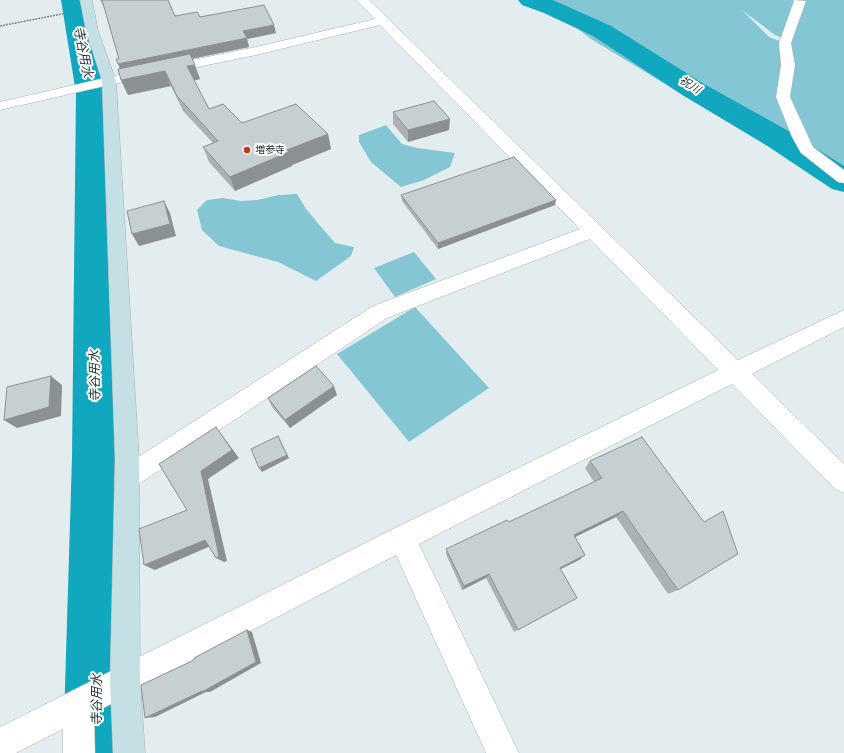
<!DOCTYPE html>
<html>
<head>
<meta charset="utf-8">
<style>
	body { margin:0 }
	canvas { display:block; background:#e3edf0 }
</style>
</head>
<body>
<canvas width="844" height="753"></canvas>
<script>
const g = document.querySelector('canvas').getContext('2d');
g.lineJoin = 'round';
function fillPath(path, color) { g.fillStyle = color; g.fill(path, 'evenodd'); }
const toPath = rows => new Path2D(rows.map(r => 'M' + r).join(''));
function stroke(path, color, width, dash) { g.strokeStyle = color; g.lineWidth = width; g.lineCap = dash ? 'butt' : 'round'; g.setLineDash(dash || []); g.stroke(path); }
function write(font, color, halo, rows, align = 'center') {
  g.font = font + ' "Playfair Display","Noto Sans JP",serif'; g.lineWidth = 4; g.setLineDash([]); g.textBaseline = 'middle'; g.strokeStyle = halo; g.fillStyle = color; for (const [text, x, y, turn = 0] of rows) {
    g.save(); g.translate(x, y); g.rotate((+turn || 0) * Math.PI / 180); g.textAlign = isNaN(turn) ? turn : align; if (halo) g.strokeText(text, 0, 0); g.fillText(text, 0, 0); g.restore();
  }
}
const green = toPath([
	[533,0,844,0,844,175,800,137,767,146,591,39,560,15,566,10,553,8],
	[742,10,775,35,791,42,785,43,769,37],
	[386,125,402,144,417,148,455,153,450,167,424,180,401,187,371,162,359,142,359,135],
	[297,194,306,209,335,243,354,247,351,256,316,281,278,262,219,246,202,230,197,210,207,200,223,198,241,201,257,200,279,195],
	[414,252,436,279,395,297,374,268],
	[415,307,489,388,409,442,337,354]
]);
const river = toPath([
	[61,0,85,0,106,93,122,457,131,753,63,753,72,457,76,93,61,0],
	[518,0,553,0,611,26,704,84,785,129,844,166,844,192,832,189,763,143,684,96,593,36,544,13,522,5,518,0]
]);
const path = toPath([
	[0,26,67,13]
]);
const street = toPath([
	[356,0,369,0,738,360,844,310,844,327,752,374,844,464,844,493,835,489,732,384,419,544,519,753,486,753,396,555,94,713,95,753,63,753,63,729,16,753,0,753,0,727,393,529,718,370,590,239,387,318,136,486,127,490,118,486,115,478,118,470,373,306,580,229,380,25,256,55,109,85,0,110,0,102,109,77,256,47,375,19,356,0],
	[793,0,806,1,791,43,795,65,790,97,813,147,844,170,844,183,838,182,801,153,792,137,776,97,781,65,779,43,794,1,793,0]
]);
const secondary = toPath([
	[80,0,92,0,98,31,116,81,139,459,140,680,145,753,113,753,110,680,115,459,102,81,86,31,80,0]
]);
const wall = toPath([
	[100,0,168,0,175,16,200,17,276,33,247,39,249,47,192,59,200,79,194,80,209,109,242,123,328,134,331,149,292,165,292,166,235,191,209,162,203,147,213,143,183,111,171,86,128,95,121,80,119,59,103,4,103,5],
	[393,112,449,130,408,142,393,124],
	[401,195,555,205,438,249,402,201],
	[337,395,290,428,272,407,268,398],
	[590,461,678,590,668,594,616,517,575,537,585,555,579,560,560,569,577,598,514,632,486,578,462,590,446,554,446,549,509,522,594,482,585,468]
]);
const shadedWall = toPath([
	[274,25,276,33,247,39,249,47,122,73,118,64,243,31],
	[195,65,200,79,193,81,187,66],
	[165,71,171,86,128,95,121,80],
	[450,119,449,130,408,142,408,130],
	[328,134,331,149,292,165,292,166,235,191,230,177,287,150],
	[556,200,555,205,438,249,438,243],
	[164,201,170,213,176,236,139,246,132,234],
	[51,376,62,385,61,416,17,428,4,420],
	[334,386,337,395,290,428,285,420],
	[216,427,239,458,208,479,227,561,224,562,216,558,201,471],
	[278,436,289,458,262,472,259,468],
	[623,511,616,517,569,540,574,535],
	[205,540,213,545,155,570,144,565],
	[585,555,579,560,555,572,560,568],
	[489,574,486,578,462,590,464,586],
	[247,630,252,632,261,663,210,692,206,692,155,717,145,718]
]);
const building = toPath([
	[102,0,168,0,175,16,197,12,200,17,264,5,274,25,243,31,247,38,118,64,116,59,119,59,102,0],
	[190,54,195,65,187,66,209,109,223,104,242,123,296,104,328,134,287,150,289,152,230,177,203,147,218,141,177,96,165,71,121,80,118,69,190,54],
	[434,101,450,119,408,130,393,112,434,101],
	[514,157,556,200,438,243,401,195,514,157],
	[164,201,170,224,132,234,127,211,164,201],
	[316,366,334,386,285,420,268,398,316,366],
	[51,376,49,407,4,420,7,387,51,376],
	[216,427,232,450,201,471,219,556,216,558,205,540,144,565,139,529,187,510,159,464,216,427],
	[278,436,287,455,259,468,251,449,278,436],
	[642,437,704,522,723,511,738,554,678,590,623,511,574,535,585,555,560,568,577,598,518,630,489,574,464,586,446,549,507,520,509,522,602,478,590,461,642,437],
	[247,630,256,662,202,692,202,691,145,718,141,685,194,660,194,658,247,630]
]);
const markers = [
	[247,150,4,"#c1361c"]
];
const farPoinames = [
	["増参寺",255,150]
];
const farWaternames = [
	["祝川",690,85,32]
];
const waterNames = [
	["寺谷用水",83,52,79],
	["寺谷用水",95,376,-91],
	["寺谷用水",97,700,-90]
];
fillPath(green, '#85c6d4');
fillPath(river, '#11a7be');
stroke(street, '#a5aeb0', 1);
stroke(secondary, '#a5aeb0', 1);
stroke(path, '#7d8485', 1.5, [2, 1]);
fillPath(street, '#fff');
fillPath(secondary, '#c5e0e5');
fillPath(wall, '#aab2b5');
fillPath(shadedWall, '#8b9193');
fillPath(building, '#c6cfd2');
stroke(building, '#8b9193', 1);
for (const [x, y, r, color] of markers) { const dot = new Path2D(); dot.arc(x, y, r, 0, 2 * Math.PI); g.fillStyle = color; g.fill(dot); stroke(dot, '#fff', 1.5); }
write('10px', '#1c2020', '#fff', farPoinames, 'left');
write('italic 11px', '#1d3337', '#fff', farWaternames);
write('italic 13px', '#1d3337', '#fff', waterNames);
</script>
</body>
</html>
